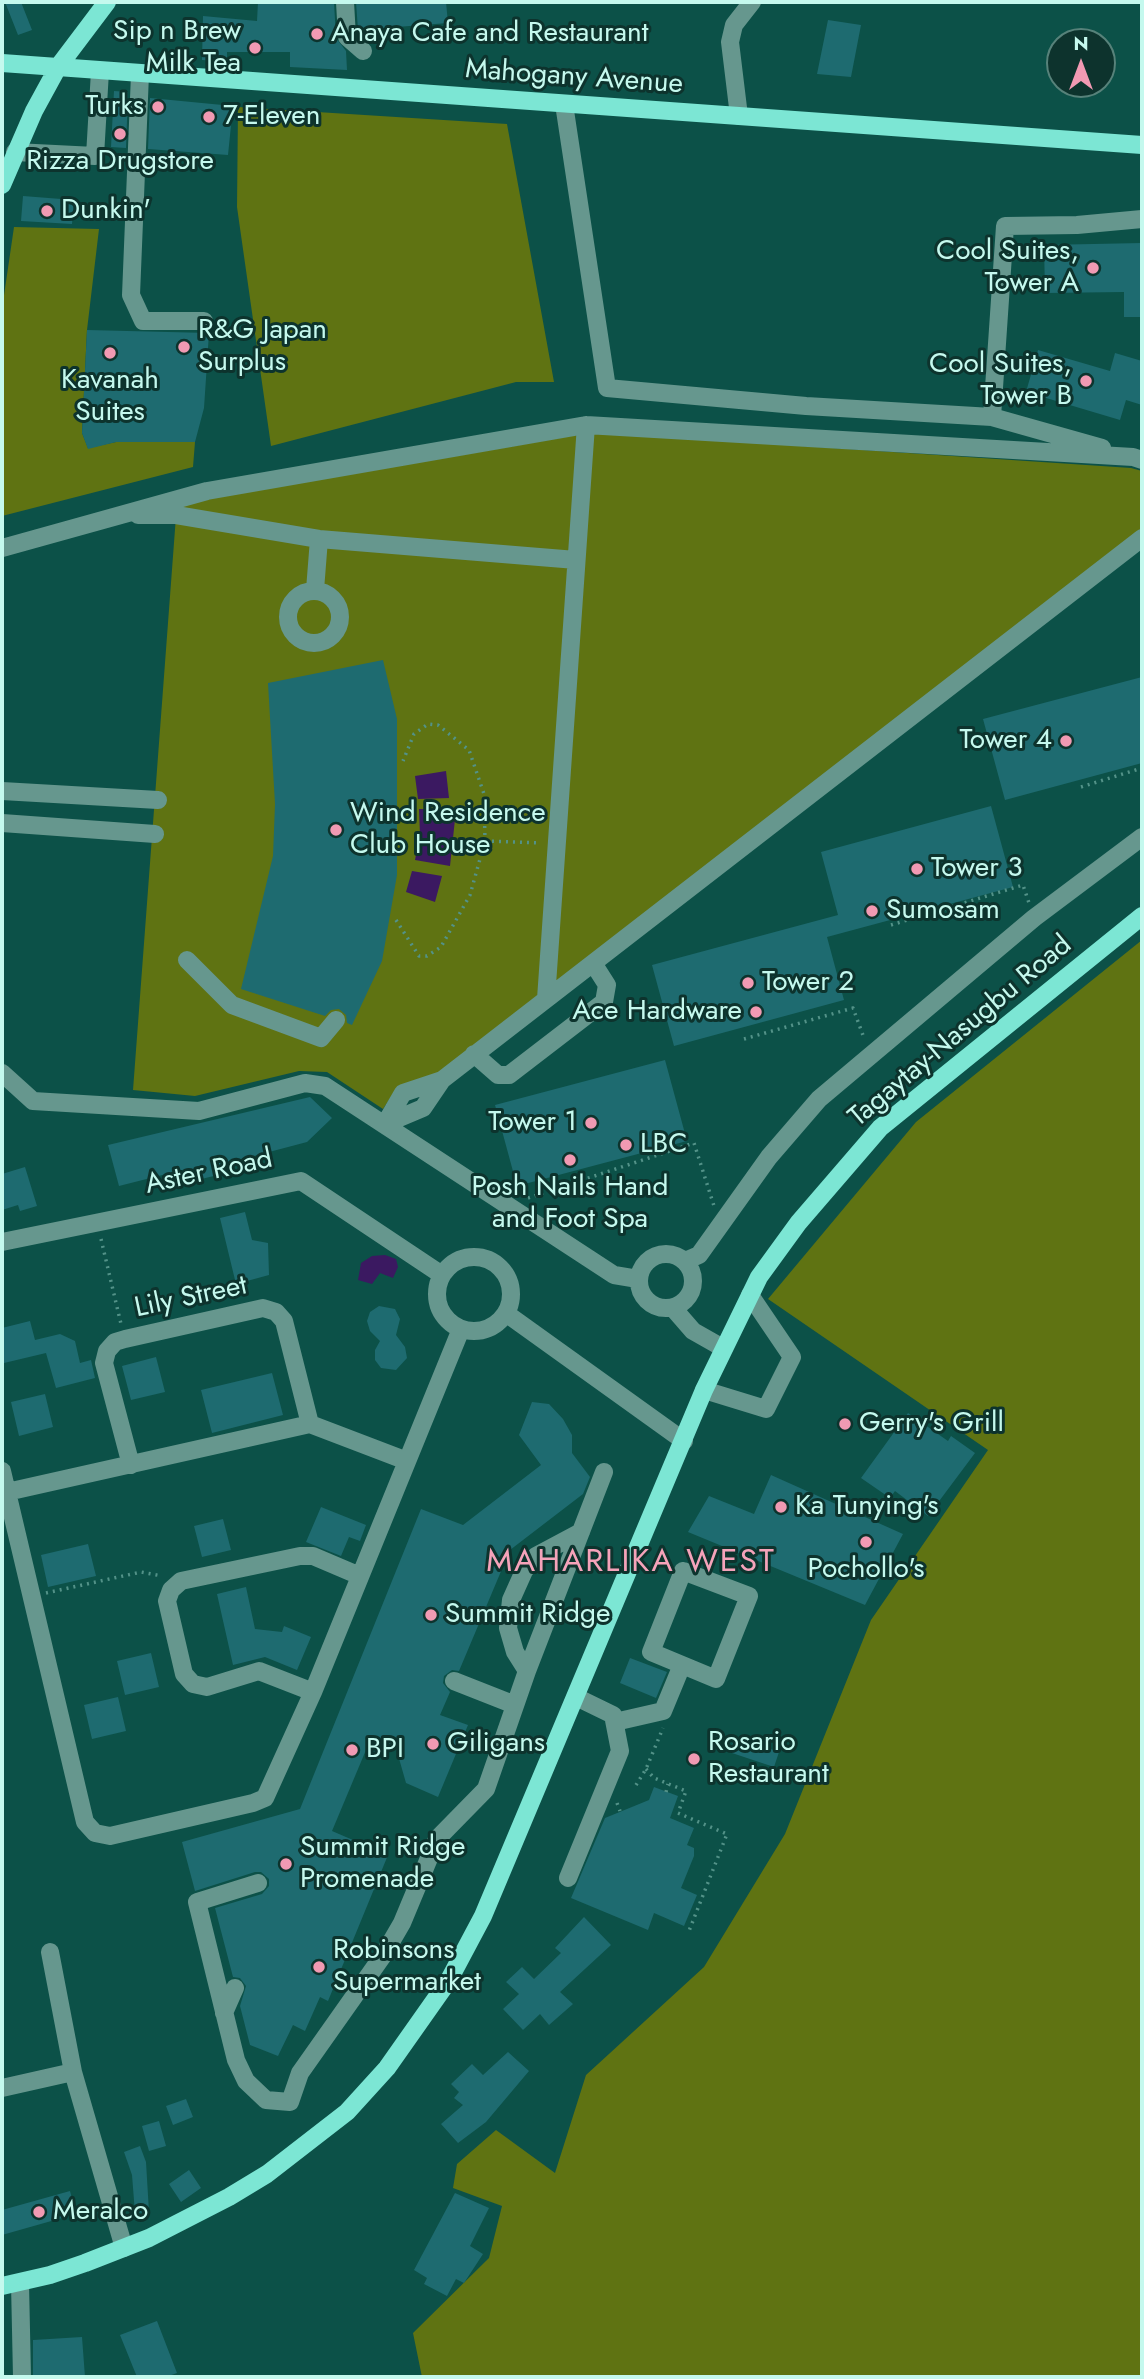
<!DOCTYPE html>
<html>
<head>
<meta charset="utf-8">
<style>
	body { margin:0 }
	#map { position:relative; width:1144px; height:2379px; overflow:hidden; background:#0c5148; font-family:Jost,sans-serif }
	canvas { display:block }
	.frame { position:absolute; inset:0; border:4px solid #c5f9ee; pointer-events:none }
	.north { position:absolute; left:1046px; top:28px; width:70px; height:70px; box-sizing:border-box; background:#0d332d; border:2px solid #57827a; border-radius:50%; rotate:0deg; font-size:19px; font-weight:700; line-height:28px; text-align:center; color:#c5f9ee }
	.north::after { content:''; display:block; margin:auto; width:24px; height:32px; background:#f19ab3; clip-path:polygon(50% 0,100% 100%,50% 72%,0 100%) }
</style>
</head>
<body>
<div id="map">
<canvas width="1144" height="2379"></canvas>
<div class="frame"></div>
<div class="north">N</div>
</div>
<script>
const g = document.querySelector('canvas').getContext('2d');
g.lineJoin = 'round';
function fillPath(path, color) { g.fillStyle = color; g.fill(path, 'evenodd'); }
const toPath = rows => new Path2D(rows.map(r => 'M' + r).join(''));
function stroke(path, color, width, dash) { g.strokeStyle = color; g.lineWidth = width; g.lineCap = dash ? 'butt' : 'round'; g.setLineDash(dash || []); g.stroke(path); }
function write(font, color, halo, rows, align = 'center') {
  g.font = font + ' Jost,sans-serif'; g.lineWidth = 6; g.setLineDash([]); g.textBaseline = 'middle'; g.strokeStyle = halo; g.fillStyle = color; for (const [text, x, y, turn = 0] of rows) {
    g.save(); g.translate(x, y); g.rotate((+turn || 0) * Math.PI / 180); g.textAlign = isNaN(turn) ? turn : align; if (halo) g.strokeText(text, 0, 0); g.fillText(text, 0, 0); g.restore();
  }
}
const green = toPath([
	[238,107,507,124,554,382,516,382,271,446,237,207],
	[14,227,99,229,87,330,82,433,88,448,116,442,195,442,193,467,2,516,2,309],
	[594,432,1131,468,1142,471,1142,538,454,1070,398,1086,383,1109,327,1072,299,1071,195,1096,133,1090,176,516,127,513],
	[1142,940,1142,2377,422,2377,413,2333,489,2258,502,2206,453,2188,457,2164,496,2130,555,2173,586,2075,704,1967,785,1834,871,1620,988,1450,768,1299,916,1122]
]);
const water = toPath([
	[446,771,449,798,418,799,415,776],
	[419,809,456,810,450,866,415,860,420,835],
	[412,871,442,876,435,902,406,892],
	[385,1255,396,1259,398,1267,393,1278,380,1273,372,1284,358,1280,361,1263,372,1256]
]);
const building = toPath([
	[5,2,21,2,32,30,18,35],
	[258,2,334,2,336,38,346,51,347,70,290,67,290,52,227,52,227,62,202,60,203,16,257,21],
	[356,2,446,2,448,23,358,30],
	[828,20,861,25,851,77,817,74],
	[114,91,128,92,126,148,111,147],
	[150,98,233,106,228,155,148,149],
	[23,196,74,200,72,224,21,221],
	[1142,243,1142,317,1124,317,1124,292,1045,293,1044,245],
	[87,330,209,333,204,408,195,442,116,442,88,449,82,433],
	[1038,350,1110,371,1115,353,1142,361,1142,405,1126,400,1120,420,1026,392],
	[383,660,397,719,397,875,382,961,352,1025,347,1023,346,1015,339,1009,331,1010,325,1016,241,989,273,856,275,804,268,683],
	[1142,677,1142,763,1005,800,983,719],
	[991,806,1013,887,827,937,844,1000,674,1046,652,965,838,915,821,852],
	[665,1060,687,1141,517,1186,495,1105],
	[310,1097,332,1118,307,1142,220,1165,222,1174,185,1183,182,1170,119,1186,108,1145],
	[25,1167,37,1206,20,1211,18,1205,2,1210,2,1174],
	[245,1212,252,1240,268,1243,269,1275,236,1284,220,1218],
	[379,1306,395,1309,400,1319,396,1335,405,1347,407,1358,396,1370,381,1368,375,1360,375,1350,380,1341,370,1331,367,1321,370,1312],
	[30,1321,35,1340,60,1334,75,1341,80,1363,91,1360,95,1378,56,1388,46,1353,4,1363,2,1328],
	[156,1357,165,1392,131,1400,122,1366],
	[272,1373,283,1415,212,1433,201,1390],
	[45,1394,53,1427,19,1436,11,1402],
	[532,1402,549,1404,563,1419,572,1435,572,1453,590,1477,583,1494,510,1550,459,1671,452,1670,444,1676,443,1683,450,1692,440,1715,468,1725,438,1797,406,1783,396,1748,371,1738,332,1831,388,1855,328,2001,320,1997,305,2031,293,2025,278,2056,250,2045,240,2006,246,1986,240,1978,233,1977,215,1908,262,1894,269,1886,269,1879,261,1872,255,1872,195,1891,182,1842,300,1809,421,1509,463,1525,541,1465,519,1435],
	[908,1413,948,1441,951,1436,975,1453,928,1516,895,1491,890,1498,861,1478],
	[771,1475,903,1534,865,1605,688,1532,709,1496,754,1514],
	[321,1507,366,1525,360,1541,349,1537,341,1556,306,1542],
	[223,1519,231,1550,202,1557,194,1526],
	[88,1544,96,1576,48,1587,41,1555],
	[246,1587,255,1629,282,1632,284,1626,311,1637,297,1670,265,1657,233,1665,217,1594],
	[151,1653,159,1687,125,1695,117,1661],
	[630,1658,667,1672,656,1698,620,1683],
	[118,1697,126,1731,92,1739,84,1705],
	[735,1736,779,1752,774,1767,729,1752],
	[654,1787,678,1796,670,1818,694,1828,687,1845,694,1848,694,1856,681,1888,697,1895,684,1926,654,1913,648,1930,571,1898,605,1818,649,1800],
	[584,1917,611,1945,560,1992,573,2004,549,2025,540,2014,523,2030,503,2009,519,1994,506,1982,522,1967,534,1979,561,1953,555,1948],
	[508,2052,529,2071,486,2122,458,2143,441,2124,463,2105,454,2098,459,2092,451,2084,472,2064,483,2075],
	[186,2099,193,2117,173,2125,166,2106],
	[159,2121,166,2146,149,2151,142,2126],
	[140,2146,146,2162,149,2212,135,2213,132,2175,124,2152],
	[189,2170,201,2188,181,2202,169,2184],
	[70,2191,76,2214,2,2235,2,2210],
	[455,2193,489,2208,470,2246,483,2254,464,2283,456,2279,447,2296,424,2284,427,2278,414,2270],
	[157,2321,177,2373,166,2377,137,2377,120,2335],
	[82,2337,85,2377,33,2377,33,2340]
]);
const path = toPath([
	[1081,787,1142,768],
	[485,841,540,843],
	[396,920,419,956,427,956,441,947,470,895,485,841,484,794,469,750,438,725,428,724,414,734,403,761],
	[891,925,1023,885,1029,903],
	[744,1039,853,1008,864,1038],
	[528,1198,694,1143,714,1206],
	[101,1239,121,1324],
	[46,1593,141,1572,162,1576],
	[646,1769,654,1778,686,1791,678,1813,727,1834,689,1931],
	[636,1785,646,1769,663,1728],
	[666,1792,668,1784],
	[617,1803,620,1811]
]);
const minor = toPath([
	[345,2,347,37,363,51],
	[140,74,131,295,143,321,204,321],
	[564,104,607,388,806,406,992,417,1102,448],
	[739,116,730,42,734,25,752,2],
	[15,152,95,156,100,71],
	[992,417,1005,226,1077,225,1142,219],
	[138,515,176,515,319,539,576,560],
	[2,548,207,491,586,425,1133,457,1142,460],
	[315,590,319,539],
	'288 617a26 26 0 1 1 52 0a26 26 0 1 1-52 0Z',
	[2,791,158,800],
	[2,823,155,834],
	[187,960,232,1005,321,1038,336,1020],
	[546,999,586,425],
	[474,1054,498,1075,509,1075,604,1002,607,985,593,963],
	[2,1073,33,1101,199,1111,305,1083,325,1086,614,1275,638,1279],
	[385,1124,403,1093,442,1080,1142,538],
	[385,1124,423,1108,442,1080],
	[2,1242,301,1181,442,1275],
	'639 1281a27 27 0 1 1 54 0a27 27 0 1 1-54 0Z',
	'437 1294a37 37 0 1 1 74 0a37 37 0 1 1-74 0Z',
	[685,1261,699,1255,769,1157,819,1099,1034,918,1142,837],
	[673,1308,693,1331,723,1348],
	[507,1314,684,1441],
	[704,1390,766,1409,792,1357,750,1295],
	[310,1424,407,1461],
	[131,1465,104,1363,107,1351,115,1342,125,1339,263,1308,276,1312,284,1321,310,1424],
	[2,1471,85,1822,95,1833,110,1836,253,1803,265,1798,313,1692,461,1329],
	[7,1492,310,1424],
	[683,1571,749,1596,716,1679,651,1652,683,1571],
	[527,1671,515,1652,508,1628,511,1600,524,1571,536,1556,581,1532],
	[454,1681,515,1705],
	[313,1692,259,1671,207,1687,193,1684,184,1674,167,1601,171,1590,181,1581,300,1556,313,1556,360,1576],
	[615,1722,663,1711,682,1665],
	[568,1878,620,1751,613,1715,576,1697],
	[258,1883,197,1902,236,2060,246,2081,266,2100,290,2102,300,2073,384,1954,402,1923,437,1839,486,1789,527,1671,604,1472],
	[50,1952,73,2072],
	[224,2013,235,1988],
	[2,2088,73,2072,124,2248],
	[20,2283,22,2377]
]);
const major = toPath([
	[2,63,1142,145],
	[2,185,34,111,58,67,107,2],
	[2,2286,50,2275,85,2263,149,2238,229,2197,267,2174,347,2112,387,2068,449,1980,483,1916,704,1390,759,1277,799,1222,880,1128,1142,916]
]);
const markers = [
	[317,34,7,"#f19ab3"],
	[255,48,7,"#f19ab3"],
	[158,107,7,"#f19ab3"],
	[209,117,7,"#f19ab3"],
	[120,134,7,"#f19ab3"],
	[47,211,7,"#f19ab3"],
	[1093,268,7,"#f19ab3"],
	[184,347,7,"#f19ab3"],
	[110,353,7,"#f19ab3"],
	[1086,381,7,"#f19ab3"],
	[1066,741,7,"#f19ab3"],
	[336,830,7,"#f19ab3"],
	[917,869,7,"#f19ab3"],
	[872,911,7,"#f19ab3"],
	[748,983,7,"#f19ab3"],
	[756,1012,7,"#f19ab3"],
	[591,1123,7,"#f19ab3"],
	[626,1145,7,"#f19ab3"],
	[570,1160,7,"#f19ab3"],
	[845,1424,7,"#f19ab3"],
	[781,1507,7,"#f19ab3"],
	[866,1542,7,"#f19ab3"],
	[431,1615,7,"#f19ab3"],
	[433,1744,7,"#f19ab3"],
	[352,1750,7,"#f19ab3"],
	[694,1759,7,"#f19ab3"],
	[286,1864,7,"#f19ab3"],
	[319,1967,7,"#f19ab3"],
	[39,2212,7,"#f19ab3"]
];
const poiNames = [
	["Sip n Brew",241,32,"right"],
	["Milk Tea",241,64,"right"],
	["Anaya Cafe and Restaurant",331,34],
	["Turks",144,107,"right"],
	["7-Eleven",223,117],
	["Rizza Drugstore",120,162,"center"],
	["Dunkin'",61,211],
	["Cool Suites,",1079,252,"right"],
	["Tower A",1079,284,"right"],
	["R&G Japan",198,331],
	["Surplus",198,363],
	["Cool Suites,",1072,365,"right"],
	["Tower B",1072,397,"right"],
	["Kavanah",110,381,"center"],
	["Suites",110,413,"center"],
	["Tower 4",1052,741,"right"],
	["Wind Residence",350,814],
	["Club House",350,846],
	["Tower 3",931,869],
	["Sumosam",886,911],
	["Tower 2",762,983],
	["Ace Hardware",742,1012,"right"],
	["Tower 1",577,1123,"right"],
	["LBC",640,1145],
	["Posh Nails Hand",570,1188,"center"],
	["and Foot Spa",570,1220,"center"],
	["Gerry's Grill",859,1424],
	["Ka Tunying's",795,1507],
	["Pochollo's",866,1570,"center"],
	["Summit Ridge",445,1615],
	["Rosario",708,1743],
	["Restaurant",708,1775],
	["Giligans",447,1744],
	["BPI",366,1750],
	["Summit Ridge",300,1848],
	["Promenade",300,1880],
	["Robinsons",333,1951],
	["Supermarket",333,1983],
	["Meralco",53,2212]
];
const streetNames = [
	["Mahogany Avenue",574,78,4],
	["Tagaytay-Nasugbu Road",961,1032,-40],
	["Aster Road",209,1173,-12],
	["Lily Street",191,1298,-12]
];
const quarterNames = [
	["MAHARLIKA WEST",631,1563]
];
fillPath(green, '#5f7312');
fillPath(water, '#3b1961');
fillPath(building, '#1e6b70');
stroke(path, '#539288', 3.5, [2, 5]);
stroke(minor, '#66978e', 18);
stroke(major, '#7ce6d4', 18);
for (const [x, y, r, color] of markers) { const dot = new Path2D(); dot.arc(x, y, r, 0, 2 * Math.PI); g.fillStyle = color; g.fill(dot); stroke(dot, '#0d332d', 2.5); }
write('28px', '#c5f9ee', '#0d332d', poiNames, 'left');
write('28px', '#c5f9ee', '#0d332d', streetNames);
g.letterSpacing = '2px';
write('32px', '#f5a3ba', '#0d332d', quarterNames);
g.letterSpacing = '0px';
</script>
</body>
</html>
